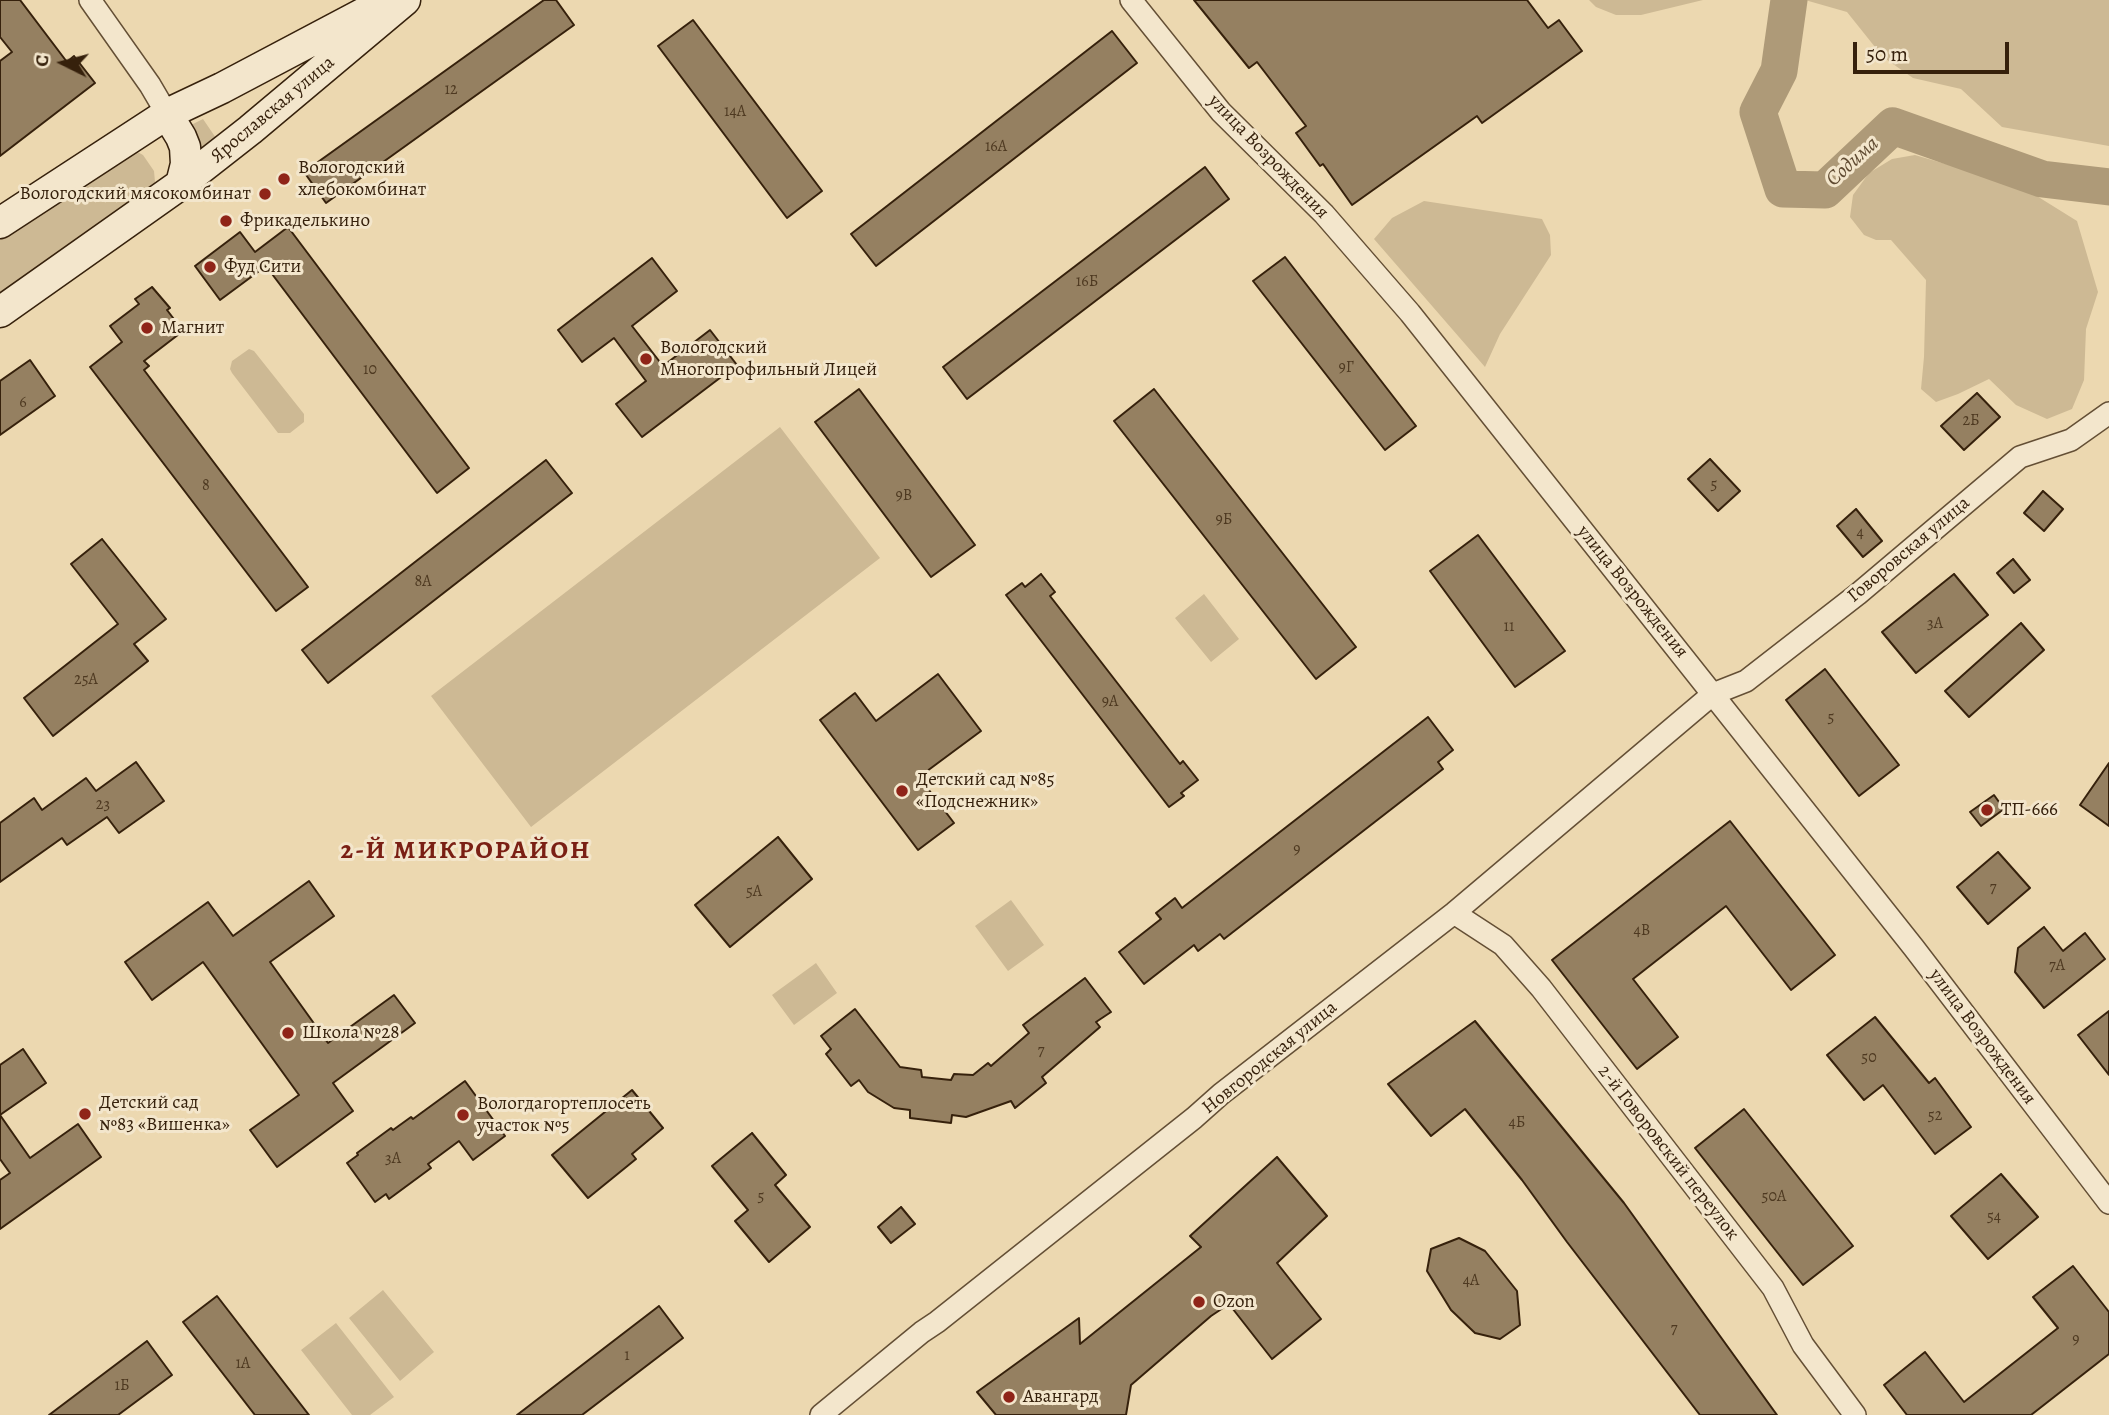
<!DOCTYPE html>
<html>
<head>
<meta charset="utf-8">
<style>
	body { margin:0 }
	#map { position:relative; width:2109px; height:1415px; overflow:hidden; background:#ecd8b0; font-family:Alegreya,serif }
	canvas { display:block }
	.north { position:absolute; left:28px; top:28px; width:70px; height:70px; -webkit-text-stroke:5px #f3e6cc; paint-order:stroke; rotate:276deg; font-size:19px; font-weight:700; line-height:28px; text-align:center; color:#36210c }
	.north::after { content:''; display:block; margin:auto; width:24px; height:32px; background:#36210c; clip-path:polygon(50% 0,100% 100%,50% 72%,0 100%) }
	.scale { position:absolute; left:1853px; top:42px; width:156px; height:32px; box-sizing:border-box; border:4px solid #36210c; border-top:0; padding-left:9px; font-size:21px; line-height:24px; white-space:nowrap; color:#36210c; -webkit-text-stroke:5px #f3e6cc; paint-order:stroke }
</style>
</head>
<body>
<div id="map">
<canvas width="2109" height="1415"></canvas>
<div class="north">С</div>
<div class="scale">50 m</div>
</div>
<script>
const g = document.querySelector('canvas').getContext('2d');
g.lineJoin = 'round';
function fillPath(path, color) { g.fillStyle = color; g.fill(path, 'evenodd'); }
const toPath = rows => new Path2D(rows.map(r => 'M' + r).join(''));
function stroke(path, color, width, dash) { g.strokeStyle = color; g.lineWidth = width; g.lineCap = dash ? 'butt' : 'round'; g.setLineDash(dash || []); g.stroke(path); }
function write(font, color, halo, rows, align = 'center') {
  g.font = font + ' Alegreya,serif'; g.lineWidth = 6; g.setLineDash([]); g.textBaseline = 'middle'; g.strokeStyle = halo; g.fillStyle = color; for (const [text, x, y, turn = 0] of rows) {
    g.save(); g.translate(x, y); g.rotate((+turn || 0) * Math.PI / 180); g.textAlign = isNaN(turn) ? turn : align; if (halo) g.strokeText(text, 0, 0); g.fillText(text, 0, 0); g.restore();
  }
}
const green = toPath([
	[1589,0,1703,0,1641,15,1616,15,1596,7],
	[1805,0,2109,0,2109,146,2002,127,1961,89,1913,78,1883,57,1847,12],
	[203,119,218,141,198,157,183,129],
	[134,150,143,155,154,171,155,182,152,191,0,303,0,234],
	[1915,155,1973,172,2032,193,2077,221,2098,292,2086,329,2084,380,2072,409,2047,419,2016,405,1989,379,1958,394,1936,402,1921,389,1924,357,1926,280,1891,240,1876,240,1864,235,1850,217,1853,195,1869,173,1892,159],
	[1424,201,1542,219,1550,235,1551,255,1500,334,1485,367,1374,239,1392,218],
	[249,349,254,351,304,414,304,422,290,433,278,433,232,373,230,369,232,361],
	[780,427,880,558,531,827,431,696],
	[1204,594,1239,639,1211,662,1175,618],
	[1011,900,1044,945,1008,971,975,926],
	[816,963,837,993,794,1025,772,995],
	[383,1290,434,1352,400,1381,349,1318],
	[336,1323,394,1397,370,1415,352,1415,301,1350]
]);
const river = toPath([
	[1789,0,1779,71,1758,112,1783,189,1825,190,1893,126,2042,179,2109,187]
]);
const building = toPath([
	[0,0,20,0,67,62,74,56,95,83,0,156,0,61,12,52,0,37,0,0],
	[544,0,556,0,574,25,326,203,304,172,544,0],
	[1194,0,1527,0,1548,28,1559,20,1582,51,1482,123,1477,116,1352,205,1323,164,1320,166,1296,133,1306,126,1257,62,1249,68,1194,0],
	[693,20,822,191,787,218,658,46,693,20],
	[1112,31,1137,63,876,266,851,234,1112,31],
	[1205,167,1229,199,967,399,943,367,1205,167],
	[288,227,469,468,437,493,266,266,220,300,195,266,240,232,255,252,288,227],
	[1285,257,1416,426,1385,450,1253,281,1285,257],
	[652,258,677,291,632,326,663,366,710,330,737,365,642,437,616,404,646,381,614,338,582,362,558,330,652,258],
	[152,287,170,308,167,310,183,331,144,361,149,366,144,370,308,587,276,611,90,367,122,342,110,326,139,304,135,299,152,287],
	[30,360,55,396,0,435,0,381,30,360],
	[859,389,975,545,931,577,815,422,859,389],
	[1154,389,1356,647,1316,679,1114,421,1154,389],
	[1977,393,2000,417,1964,450,1941,426,1977,393],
	[1710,459,1740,491,1718,511,1688,479,1710,459],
	[546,460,572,493,328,683,302,650,546,460],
	[2043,491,2063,509,2044,531,2024,513,2043,491],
	[1856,509,1882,541,1863,557,1837,526,1856,509],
	[1478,535,1565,651,1515,687,1430,571,1478,535],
	[102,539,166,619,134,644,148,661,53,736,24,698,118,624,71,564,102,539],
	[2013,559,2030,580,2014,593,1997,573,2013,559],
	[1041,574,1055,592,1050,596,1180,764,1183,761,1198,780,1181,793,1184,796,1169,807,1006,595,1022,583,1025,587,1041,574],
	[1954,574,1988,615,1916,673,1882,632,1954,574],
	[2021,623,2044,650,1969,717,1945,691,2021,623],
	[1825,669,1899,765,1859,796,1786,700,1825,669],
	[938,674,981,731,919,777,954,823,918,850,820,720,855,693,876,721,938,674],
	[1428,717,1453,750,1438,762,1443,769,1224,939,1220,934,1198,951,1194,945,1144,984,1119,952,1161,919,1156,913,1175,898,1182,908,1428,717],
	[136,762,164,801,119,833,107,817,67,845,62,838,0,882,0,823,34,798,42,810,86,778,96,791,136,762],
	[2109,763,2109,826,2080,805,2109,763],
	[1994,795,2004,809,1981,826,1970,812,1994,795],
	[1730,821,1835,955,1791,990,1726,906,1633,979,1678,1037,1637,1069,1552,960,1730,821],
	[778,837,812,879,730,947,695,905,778,837],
	[1998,852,2030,888,1988,924,1957,887,1998,852],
	[309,881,334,916,270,962,328,1043,394,995,415,1023,333,1083,353,1111,277,1167,250,1130,299,1095,203,962,152,1000,125,962,208,902,233,936,309,881],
	[2044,927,2063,951,2085,933,2105,959,2044,1008,2015,972,2018,948,2044,927],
	[1085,978,1111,1012,1096,1022,1100,1027,1042,1077,1046,1083,1015,1108,1011,1101,966,1117,952,1115,951,1123,910,1118,910,1110,894,1108,868,1092,859,1080,851,1086,826,1054,831,1049,821,1036,855,1009,900,1067,921,1070,922,1077,951,1080,954,1074,973,1075,988,1063,991,1066,1029,1033,1023,1025,1085,978],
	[2109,1011,2109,1075,2078,1035,2109,1011],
	[1875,1017,1929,1083,1935,1078,1971,1127,1935,1154,1883,1085,1864,1100,1827,1055,1875,1017],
	[1475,1021,1624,1203,1777,1415,1700,1415,1567,1242,1522,1180,1465,1109,1431,1136,1388,1084,1475,1021],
	[23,1049,46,1083,0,1115,30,1158,78,1124,101,1157,0,1229,0,1180,10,1173,0,1159,0,1065,23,1049],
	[465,1081,505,1136,473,1160,459,1141,428,1164,431,1168,389,1199,386,1194,375,1202,347,1163,358,1155,357,1153,391,1128,393,1130,411,1117,413,1119,465,1081],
	[632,1090,663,1128,632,1154,636,1159,588,1198,552,1155,632,1090],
	[1744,1109,1853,1246,1803,1285,1695,1148,1744,1109],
	[752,1133,786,1175,775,1185,810,1227,769,1262,735,1221,748,1210,712,1166,752,1133],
	[1277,1157,1327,1216,1277,1263,1321,1319,1272,1359,1229,1304,1211,1316,1131,1385,1126,1415,996,1415,977,1392,1079,1318,1080,1344,1201,1247,1190,1236,1277,1157],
	[2001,1174,2038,1217,1988,1259,1951,1216,2001,1174],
	[901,1207,915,1224,891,1243,878,1227,901,1207],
	[1459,1238,1485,1251,1517,1291,1520,1325,1500,1339,1475,1333,1451,1310,1427,1271,1431,1249,1459,1238],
	[2073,1266,2109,1312,2109,1354,2031,1415,1907,1415,1884,1385,1925,1352,1964,1402,2058,1328,2033,1297,2073,1266],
	[217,1296,309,1415,255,1415,183,1322,217,1296],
	[659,1306,683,1338,582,1415,517,1415,659,1306],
	[147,1341,172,1375,118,1415,49,1415,147,1341]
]);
const street = toPath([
	[90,0,150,85,167,114],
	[1131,0,1221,112,1324,214,1410,313,1914,948,2109,1203],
	[1454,913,1503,945,1541,988,1773,1288,1803,1345,1855,1415],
	[821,1415,922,1332,937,1322,1194,1118,1221,1094,1454,913,1713,694,1746,681,1858,594,2020,457,2071,440,2109,413]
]);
const secondary = toPath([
	[167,114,181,137,185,147,186,164,181,184],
	[0,223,167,114,222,88,381,4],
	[0,312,181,184,250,130,405,0]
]);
const markers = [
	[284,179,7,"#8f2418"],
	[265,194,7,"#8f2418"],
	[226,221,7,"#8f2418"],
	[210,267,7,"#8f2418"],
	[147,328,7,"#8f2418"],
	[646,359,7,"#8f2418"],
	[902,791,7,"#8f2418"],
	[1987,810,7,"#8f2418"],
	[288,1033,7,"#8f2418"],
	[85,1114,7,"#8f2418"],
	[463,1115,7,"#8f2418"],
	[1199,1302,7,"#8f2418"],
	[1009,1397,7,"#8f2418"]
];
const numberNames = [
	["12",451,90],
	["14А",735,112],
	["16А",996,147],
	["16Б",1087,282],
	["9Г",1346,368],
	["10",370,370],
	["6",23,403],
	["2Б",1971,421],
	["5",1714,485],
	["8",206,486],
	["9В",904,496],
	["9Б",1224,520],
	["4",1860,533],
	["8А",423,582],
	["3А",1935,624],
	["11",1509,627],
	["25А",86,680],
	["9А",1110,702],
	["5",1831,718],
	["23",103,805],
	["9",1297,850],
	["7",1993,888],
	["5А",754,892],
	["4В",1642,931],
	["7А",2057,966],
	["7",1041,1051],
	["50",1869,1058],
	["52",1935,1116],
	["4Б",1517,1123],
	["3А",393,1159],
	["5",761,1197],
	["50А",1774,1197],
	["54",1994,1217],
	["4А",1471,1281],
	["7",1674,1329],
	["9",2076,1340],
	["1",627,1356],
	["1А",243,1364],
	["1Б",122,1386]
];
const streetNames = [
	["Ярославская улица",273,110,-40],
	["улица Возрождения",1268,157,46],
	["Говоровская улица",1909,550,-40],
	["улица Возрождения",1632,592,51],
	["улица Возрождения",1982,1037,53],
	["Новгородская улица",1270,1058,-39],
	["2-й Говоровский переулок",1668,1153,52]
];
const poiNames = [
	["Вологодский",298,168],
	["хлебокомбинат",298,190],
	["Вологодский мясокомбинат",251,194,"right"],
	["Фрикаделькино",240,221],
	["Фуд Сити",224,267],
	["Магнит",161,328],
	["Вологодский",660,348],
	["Многопрофильный Лицей",660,370],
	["Детский сад №85",916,780],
	["«Подснежник»",916,802],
	["ТП-666",2001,810],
	["Школа №28",302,1033],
	["Детский сад",99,1103],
	["№83 «Вишенка»",99,1125],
	["Вологдагортеплосеть",477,1104],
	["участок №5",477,1126],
	["Ozon",1213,1302],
	["Авангард",1023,1397]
];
const waterNames = [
	["Содима",1853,162,-42]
];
const districtNames = [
	["2-Й МИКРОРАЙОН",466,852]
];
fillPath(green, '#cdb994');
stroke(river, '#ae9a78', 37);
fillPath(building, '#958061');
stroke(building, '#36210c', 2);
stroke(street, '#644f35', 24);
stroke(secondary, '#36210c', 33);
stroke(street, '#f3e6cc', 21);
stroke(secondary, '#f3e6cc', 30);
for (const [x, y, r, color] of markers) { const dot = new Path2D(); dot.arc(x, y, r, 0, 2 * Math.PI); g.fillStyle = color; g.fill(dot); stroke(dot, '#f3e6cc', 2.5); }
write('16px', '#4e3921', null, numberNames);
write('19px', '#36210c', '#f3e6cc', streetNames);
write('19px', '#36210c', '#f3e6cc', poiNames, 'left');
write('italic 21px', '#604b32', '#f3e6cc', waterNames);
g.letterSpacing = '2px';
write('bold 26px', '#7a1f14', '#f3e6cc', districtNames);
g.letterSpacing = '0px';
</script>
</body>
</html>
